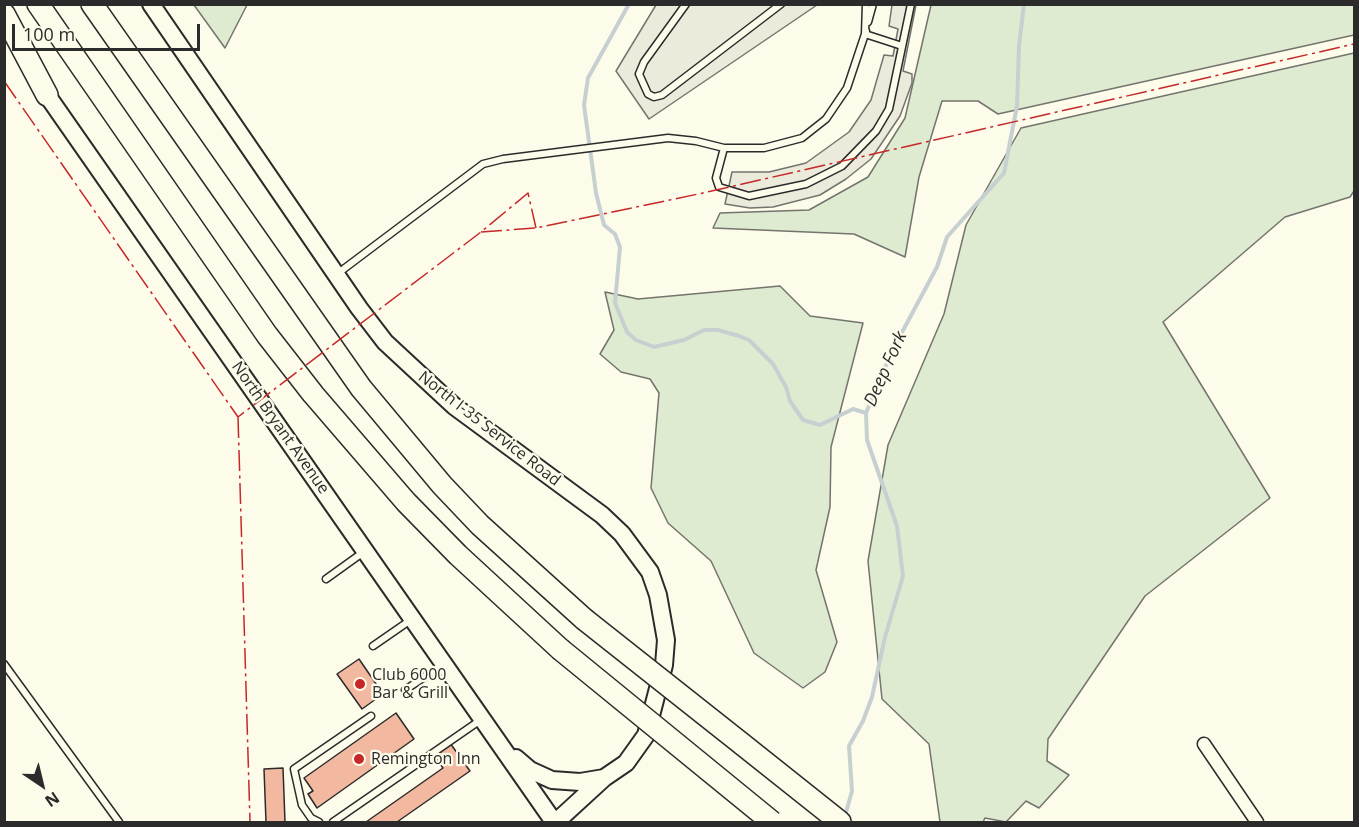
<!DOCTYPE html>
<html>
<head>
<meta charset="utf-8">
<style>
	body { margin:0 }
	#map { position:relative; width:1359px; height:827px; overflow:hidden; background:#fdfbea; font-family:"Open Sans",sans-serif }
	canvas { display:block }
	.frame { position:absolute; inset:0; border:6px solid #2b2b2b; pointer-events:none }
	.north { position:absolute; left:12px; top:755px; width:60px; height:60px; -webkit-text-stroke:4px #fdfbea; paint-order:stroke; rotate:145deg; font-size:16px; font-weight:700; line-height:24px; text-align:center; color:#2b2b2b }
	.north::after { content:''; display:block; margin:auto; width:21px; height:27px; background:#2b2b2b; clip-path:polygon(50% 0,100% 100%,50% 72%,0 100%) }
	.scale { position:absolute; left:12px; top:24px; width:188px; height:27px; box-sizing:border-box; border:3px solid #2b2b2b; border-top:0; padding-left:8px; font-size:18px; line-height:21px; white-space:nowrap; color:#2b2b2b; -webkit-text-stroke:4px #fdfbea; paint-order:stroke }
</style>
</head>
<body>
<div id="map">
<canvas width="1359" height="827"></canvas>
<div class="frame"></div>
<div class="north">N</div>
<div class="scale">100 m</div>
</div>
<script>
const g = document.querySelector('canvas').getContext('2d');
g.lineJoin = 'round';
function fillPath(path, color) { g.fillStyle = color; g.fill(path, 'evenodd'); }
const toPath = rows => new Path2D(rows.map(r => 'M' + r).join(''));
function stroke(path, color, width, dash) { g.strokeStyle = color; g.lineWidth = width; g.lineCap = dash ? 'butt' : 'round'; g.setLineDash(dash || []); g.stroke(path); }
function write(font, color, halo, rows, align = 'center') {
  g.font = font + ' "Open Sans",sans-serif'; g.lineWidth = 4.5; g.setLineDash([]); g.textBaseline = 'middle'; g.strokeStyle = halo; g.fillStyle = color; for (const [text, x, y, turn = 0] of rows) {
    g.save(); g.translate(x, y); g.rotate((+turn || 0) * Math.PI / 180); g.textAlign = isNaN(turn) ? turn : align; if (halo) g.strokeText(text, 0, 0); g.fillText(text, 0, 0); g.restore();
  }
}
const green = toPath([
	[194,5,247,5,225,48,194,5],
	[931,5,1354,5,1354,35,998,114,978,101,942,101,919,177,905,257,854,234,713,228,720,213,809,210,868,177,905,118,931,5],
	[1354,53,1354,191,1350,197,1285,217,1163,322,1270,498,1145,596,1048,739,1047,761,1069,775,1039,808,1026,801,1006,822,985,818,983,822,940,822,929,744,882,699,868,561,888,445,944,314,966,225,1021,128,1354,53],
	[780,286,810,316,863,323,831,447,830,507,816,570,837,642,825,672,803,688,754,653,711,561,668,523,651,488,659,393,650,379,621,372,600,354,614,330,605,292,638,299,780,286]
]);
const parking = toPath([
	[656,5,817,5,649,119,616,71,656,5],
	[892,5,916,5,903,71,912,74,912,83,900,116,871,159,846,179,820,195,773,207,750,208,725,204,732,172,769,172,806,163,849,132,871,100,884,55,893,56,898,29,889,26,892,5]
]);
const stream = toPath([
	[629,4,588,78,584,105,596,193,604,225,615,234,620,247,615,303,627,332,636,340,654,347,684,340,704,330,718,330,739,336,749,340,773,364,786,387,790,401,803,420,820,425,853,409,866,413],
	[845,816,852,791,849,746,863,721,872,697,885,637,903,576,897,526,867,440,866,413,892,351,937,267,947,237,1004,173,1017,106,1019,46,1024,4]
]);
const building = toPath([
	[359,659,383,694,362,709,337,674,359,659],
	[396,713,414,739,317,808,308,794,313,791,304,778,396,713],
	[450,743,470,771,397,822,366,822,443,768,433,754,450,743],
	[283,768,285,822,266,822,264,769,283,768]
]);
const service = toPath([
	[686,4,644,62,639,74,648,94,654,97,662,95,781,4],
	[868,22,873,4],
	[866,31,865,34,902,46],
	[724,148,716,178,719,187,749,196,806,184,842,166,876,131,889,109,911,4],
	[337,274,483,164,503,159,668,138,696,141,724,148,764,148,802,138,826,119,847,88,865,34,866,4],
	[326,579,365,551],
	[373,646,412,619],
	[4,664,119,822],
	[405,690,444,664],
	[319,822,311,818,302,805,294,769,371,716],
	[333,822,482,719]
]);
const minor = toPath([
	[1204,744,1257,822]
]);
const secondary = toPath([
	[151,4,359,308,385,342,454,406,602,515,622,534,650,572,658,595,666,640,664,665,646,735,626,763,604,778,556,822],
	[40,85,554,822],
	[516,758,530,770,552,780,580,782,604,778]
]);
const motorway = toPath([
	[38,4,267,335,313,394,406,502,458,555,560,649],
	[92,4,361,388,442,485,480,525,584,619],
	[4,14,47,95],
	[742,744,840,822]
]);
const motorwayBridge = toPath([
	[584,619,742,744],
	[560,649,772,822]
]);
const power = toPath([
	[4,81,238,417,481,232,528,193,536,228],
	[481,232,536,228,703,193,1354,44],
	[238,417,250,822]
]);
const markers = [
	[360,684,6,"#c62828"],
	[359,759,6,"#c62828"]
];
const streetNames = [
	["North Bryant Avenue",280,428,55],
	["North I-35 Service Road",489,429,38]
];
const poiNames = [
	["Club 6000",372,675],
	["Bar & Grill",372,693],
	["Remington Inn",371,759]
];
const waterNames = [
	["Deep Fork",886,369,-66]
];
fillPath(green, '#deebd1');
stroke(green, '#74746e', 1.5);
fillPath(parking, '#eceadb');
stroke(parking, '#74746e', 1.5);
stroke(stream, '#c7d0d0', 4);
fillPath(building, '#f2b8a0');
stroke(building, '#2b2b2b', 1.5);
stroke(service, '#2b2b2b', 9);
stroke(minor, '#2b2b2b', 15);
stroke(secondary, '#2b2b2b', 20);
stroke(motorway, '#2b2b2b', 24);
stroke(service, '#fdfbea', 6);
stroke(minor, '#fdfbea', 12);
stroke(secondary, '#fdfbea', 16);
stroke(motorway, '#fdfbea', 21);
stroke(motorwayBridge, '#2b2b2b', 24, []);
stroke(motorwayBridge, '#fdfbea', 21);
stroke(power, '#c62828', 1.5, [21, 4.5, 3, 4.5]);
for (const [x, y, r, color] of markers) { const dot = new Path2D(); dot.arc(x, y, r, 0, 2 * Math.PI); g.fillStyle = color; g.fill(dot); stroke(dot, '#fdfbea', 2); }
write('16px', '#2b2b2b', '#fdfbea', streetNames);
write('16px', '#2b2b2b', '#fdfbea', poiNames, 'left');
write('italic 18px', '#2b2b2b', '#fdfbea', waterNames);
</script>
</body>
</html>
